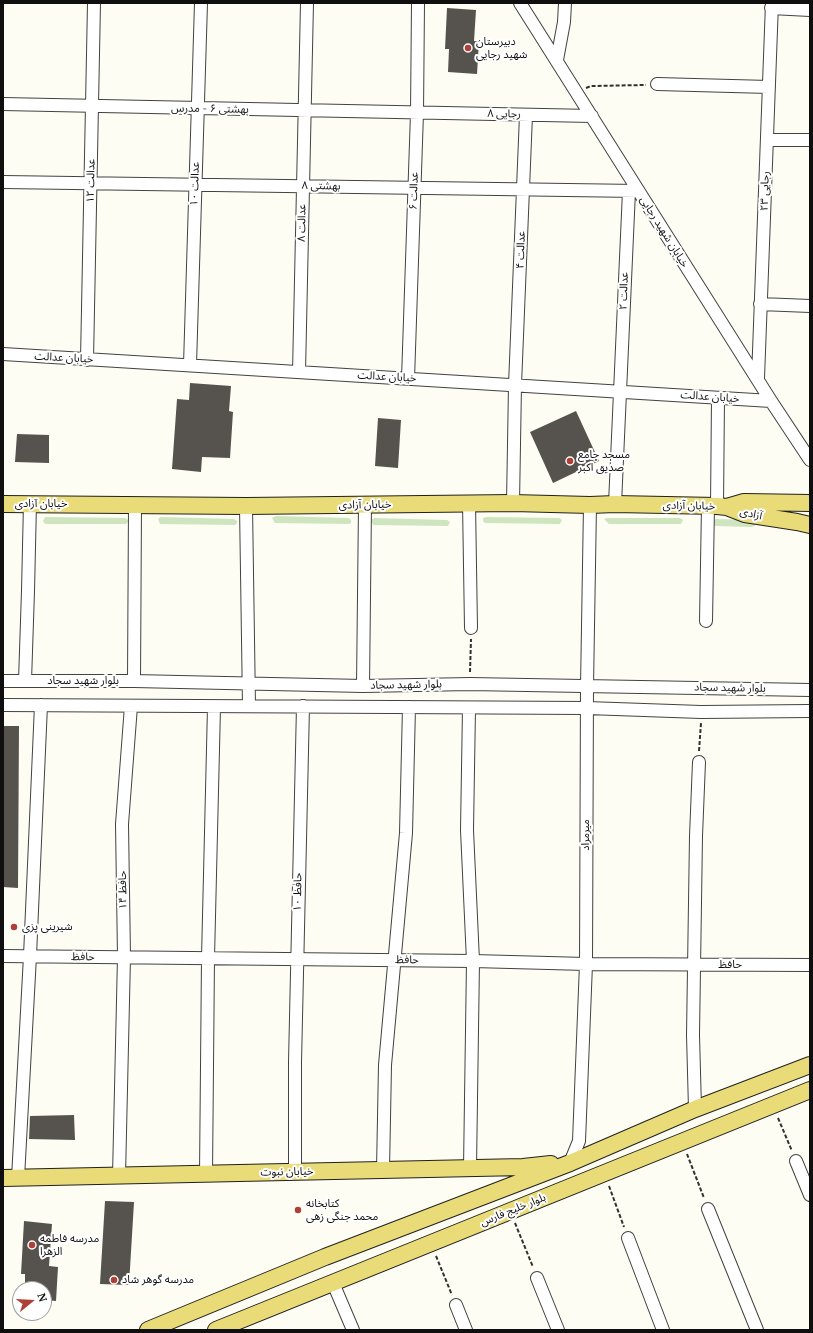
<!DOCTYPE html>
<html>
<head>
<meta charset="utf-8">
<style>
	body { margin:0 }
	#map { position:relative; width:813px; height:1333px; overflow:hidden; background:#fdfdf3; font-family:"PT Serif",serif }
	canvas { display:block }
	.frame { position:absolute; inset:0; border:4px solid #0f0f0f; pointer-events:none }
	.north { position:absolute; left:12px; top:1281px; width:40px; height:40px; box-sizing:border-box; background:#fff; border:1px solid #9f9f9f; border-radius:50%; rotate:72deg; font-size:11px; font-weight:700; line-height:16px; text-align:center; color:#0f0f0f }
	.north::after { content:''; display:block; margin:auto; width:14px; height:18px; background:#af4037; clip-path:polygon(50% 0,100% 100%,50% 72%,0 100%) }
</style>
</head>
<body>
<div id="map">
<canvas width="813" height="1333"></canvas>
<div class="frame"></div>
<div class="north">N</div>
</div>
<script>
const g = document.querySelector('canvas').getContext('2d');
g.lineJoin = 'round';
function fillPath(path, color) { g.fillStyle = color; g.fill(path, 'evenodd'); }
const toPath = rows => new Path2D(rows.map(r => 'M' + r).join(''));
function stroke(path, color, width, dash) { g.strokeStyle = color; g.lineWidth = width; g.lineCap = dash ? 'butt' : 'round'; g.setLineDash(dash || []); g.stroke(path); }
function write(font, color, halo, rows, align = 'center') {
  g.font = font + ' "PT Serif","Noto Sans Arabic",serif'; g.lineWidth = 4; g.setLineDash([]); g.textBaseline = 'middle'; g.strokeStyle = halo; g.fillStyle = color; for (const [text, x, y, turn = 0] of rows) {
    g.save(); g.translate(x, y); g.rotate((+turn || 0) * Math.PI / 180); g.textAlign = isNaN(turn) ? turn : align; if (halo) g.strokeText(text, 0, 0); g.fillText(text, 0, 0); g.restore();
  }
}
const green = toPath([
	[276,516,349,518,351,520,351,523,349,524,275,523,272,518],
	[45,517,125,518,128,520,128,522,126,524,45,524,43,521],
	[161,517,234,519,237,521,237,523,235,525,160,524,158,519],
	[486,517,559,518,562,520,560,524,485,523,483,521,483,518],
	[374,518,447,520,450,522,448,526,373,525,371,520],
	[607,518,680,518,683,520,681,524,609,524,604,519],
	[716,519,752,520,755,522,755,526,751,527,715,526,713,523,713,520]
]);
const building = toPath([
	[447,8,476,10,474,41,479,41,477,74,448,72,449,49,445,49],
	[190,383,231,386,229,411,233,412,230,458,202,457,201,472,172,469,177,399,189,400],
	[576,411,599,461,553,483,530,432],
	[378,418,401,420,398,468,375,466],
	[17,434,49,435,49,463,15,462],
	[4,726,19,726,18,888,3,887],
	[74,1115,75,1140,29,1139,30,1116],
	[105,1201,134,1202,129,1285,100,1284],
	[24,1221,52,1224,49,1266,58,1267,56,1301,44,1300,44,1289,25,1289,25,1274,21,1274]
]);
const path = toPath([
	[586,88,591,86,646,85],
	[470,672,471,639],
	[699,751,701,723],
	[778,1118,792,1151],
	[687,1154,704,1198],
	[609,1186,624,1227],
	[515,1223,533,1267],
	[436,1256,452,1295]
]);
const minor = toPath([
	[520,3,771,401,810,460],
	[771,8,810,10],
	[557,60,564,22,565,3],
	[657,84,769,87],
	[3,104,592,116],
	[767,140,810,140],
	[3,182,638,191],
	[760,304,810,306],
	[3,354,771,401],
	[87,360,94,3],
	[190,365,201,3],
	[299,372,307,3],
	[758,378,772,3],
	[408,379,417,113,418,3],
	[469,503,471,628],
	[513,503,515,385,526,115],
	[615,504,629,191],
	[246,506,249,706],
	[717,506,718,398],
	[706,621,708,506],
	[3,681,134,681,363,686,470,684,810,690],
	[25,681,28,591,30,503],
	[134,681,135,505],
	[363,686,365,505],
	[3,705,587,708,701,712,810,711],
	[469,708,467,830,473,961,470,1168],
	[3,956,473,961,586,964,810,965],
	[695,1109,693,1035,696,836,699,762],
	[796,1161,810,1195],
	[570,1163,579,1141,586,964,587,687,590,505],
	[383,1170,385,1065,406,833,409,707],
	[295,1172,295,1062,303,706],
	[206,1174,208,958,214,707],
	[119,1176,124,957,122,824,131,706],
	[18,1178,30,956,41,705],
	[708,1209,757,1330],
	[628,1238,663,1330],
	[537,1278,558,1330],
	[333,1283,353,1330],
	[456,1305,466,1330]
]);
const major = toPath([
	[3,504,246,506,513,503,590,505,615,504,717,506,727,507,745,514,797,522,810,525],
	[727,507,744,502,810,503],
	[3,1178,523,1167,551,1164],
	[148,1330,325,1257,570,1163,695,1109,810,1065],
	[216,1330,810,1090]
]);
const markers = [
	[468,48,4,"#af4037"],
	[570,461,4,"#af4037"],
	[14,927,4,"#af4037"],
	[298,1210,4,"#af4037"],
	[32,1245,4,"#af4037"],
	[114,1280,4,"#af4037"]
];
const poiNames = [
	["دبیرستان",476,42],
	["شهید رجایی",476,55],
	["مسجد جامع",578,455],
	["صدیق اکبر",578,468],
	["شیرینی پزی",22,927],
	["کتابخانه",306,1204],
	["محمد جنگی زهی",306,1217],
	["مدرسه فاطمه",40,1239],
	["الزهرا",40,1252],
	["مدرسه گوهر شاد",122,1280]
];
const streetNames = [
	["بهشتی ۶ - مدرس",210,109,1],
	["رجایی ۸",504,114,1],
	["عدالت ۱۲",91,181,-89],
	["عدالت ۱۰",195,184,-88],
	["بهشتی ۸",321,186,1],
	["عدالت ۶",414,191,-88],
	["رجایی ۲۳",765,191,-88],
	["عدالت ۸",302,223,-89],
	["خیابان شهید رجایی",664,232,58],
	["عدالت ۴",521,250,-88],
	["عدالت ۲",624,291,-88],
	["خیابان عدالت",64,358,3],
	["خیابان عدالت",387,377,3],
	["خیابان عدالت",710,397,4],
	["خیابان آزادی",41,504],
	["خیابان آزادی",365,505,-1],
	["خیابان آزادی",689,506,1],
	["آزادی",751,514,13],
	["بلوار شهید سجاد",83,681],
	["بلوار شهید سجاد",406,685,-1],
	["بلوار شهید سجاد",730,688,1],
	["میرمراد",586,835,-90],
	["حافظ ۱۴",123,890,-91],
	["حافظ ۱۰",298,892,-89],
	["حافظ",83,957,1],
	["حافظ",407,960,1],
	["حافظ",730,965],
	["خیابان نبوت",287,1172,-1],
	["بلوار خلیج فارس",513,1210,-22]
];
fillPath(green, '#cee5bf');
fillPath(building, '#56524d');
stroke(minor, '#424242', 14);
stroke(major, '#202020', 18);
stroke(path, '#313131', 2, [4, 2]);
stroke(minor, '#fff', 12);
stroke(major, '#e9db78', 16);
for (const [x, y, r, color] of markers) { const dot = new Path2D(); dot.arc(x, y, r, 0, 2 * Math.PI); g.fillStyle = color; g.fill(dot); stroke(dot, '#fff', 1.5); }
write('11px', '#0f0f0f', '#fff', poiNames, 'left');
write('11px', '#0f0f0f', '#fff', streetNames);
</script>
</body>
</html>
